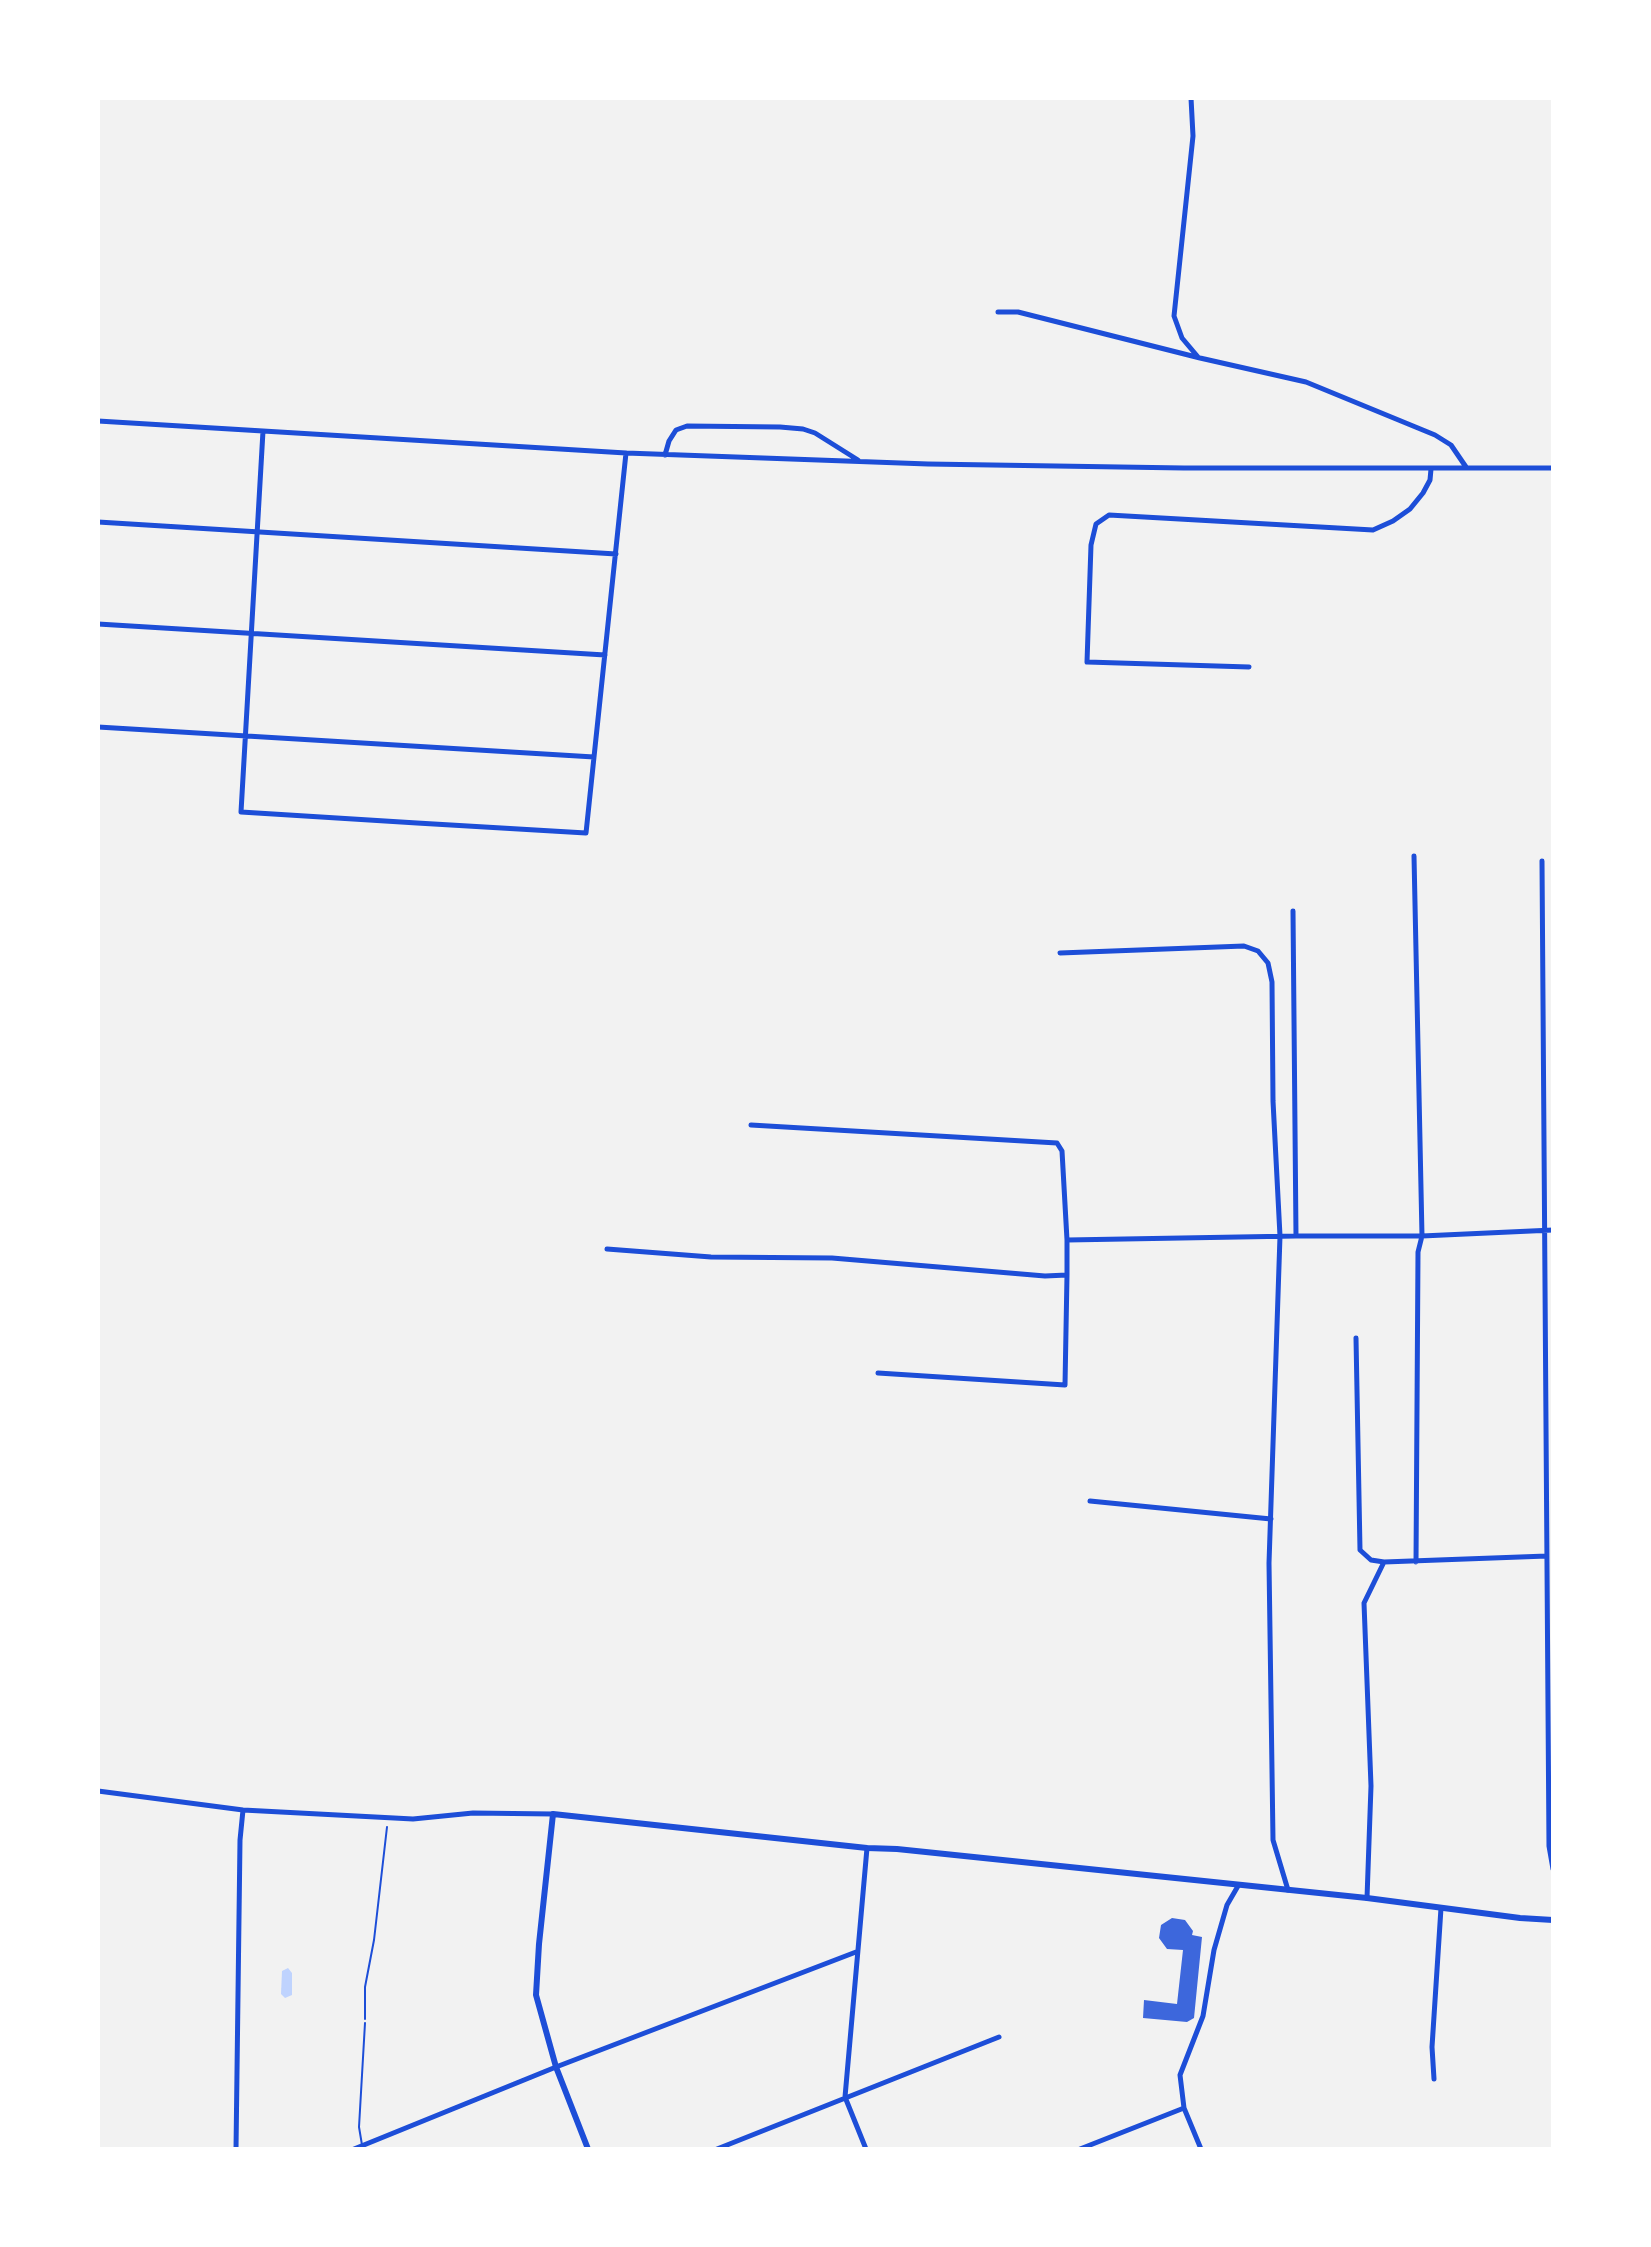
<!DOCTYPE html>
<html>
<head>
<meta charset="utf-8">
<style>
	body { margin:0 }
	#map { position:relative; width:1651px; height:2247px; overflow:hidden; background:#f2f2f2; font-family:Commissioner,sans-serif }
	canvas { display:block }
	.frame { position:absolute; inset:0; border:100px solid #fff; pointer-events:none }
</style>
</head>
<body>
<div id="map">
<canvas width="1651" height="2247"></canvas>
<div class="frame"></div>
</div>
<script>
const g = document.querySelector('canvas').getContext('2d');
g.lineJoin = 'round';
function fillPath(path, color) { g.fillStyle = color; g.fill(path, 'evenodd'); }
const toPath = rows => new Path2D(rows.map(r => 'M' + r).join(''));
function stroke(path, color, width, dash) { g.strokeStyle = color; g.lineWidth = width; g.lineCap = dash ? 'butt' : 'round'; g.setLineDash(dash || []); g.stroke(path); }
const water = toPath([
	[288,1968,292,1973,292,1995,285,1998,281,1994,282,1971]
]);
const building = toPath([
	[1172,1918,1185,1920,1193,1931,1192,1935,1202,1937,1194,2018,1187,2022,1143,2018,1144,2000,1177,2004,1183,1950,1167,1949,1159,1938,1161,1925]
]);
const path = toPath([
	[365,2019,365,1987,374,1940,387,1827]
]);
const service = toPath([
	[362,2145,359,2127,365,2023]
]);
const minor = toPath([
	[1191,98,1193,136,1174,316,1182,338,1198,357],
	[998,312,1018,312,1200,358,1306,382,1435,435,1451,445,1466,467],
	[98,421,626,453,928,464,1184,468,1553,468],
	[263,431,241,812,417,823,586,833,626,453],
	[665,455,669,441,676,430,687,426,780,427,803,429,815,433,858,460],
	[98,522,616,554],
	[98,624,605,655],
	[1249,667,1087,662,1091,545,1096,524,1109,515,1373,530,1393,521,1410,509,1423,493,1430,480,1431,469],
	[98,727,594,757],
	[1414,856,1422,1236,1418,1252,1416,1562],
	[1542,861,1549,1846,1553,1869],
	[1293,911,1296,1236],
	[1060,953,1244,946,1258,951,1268,963,1272,982,1273,1101,1280,1236,1269,1563,1273,1840,1288,1890],
	[751,1125,1057,1143,1062,1151,1067,1240],
	[607,1249,711,1257,832,1258,1045,1276,1067,1275,1067,1240,1296,1236,1422,1236,1553,1230],
	[1356,1338,1360,1550,1371,1560,1384,1562,1364,1603,1371,1786,1367,1898],
	[878,1373,1065,1385,1067,1275],
	[1090,1501,1271,1519],
	[1384,1562,1547,1556],
	[98,1791,243,1810,413,1819,473,1813,553,1814],
	[1434,2079,1432,2047,1441,1908],
	[236,2149,240,1840,243,1810],
	[354,2149,556,2067,856,1952],
	[717,2149,999,2037],
	[866,2149,845,2097,867,1848],
	[1080,2149,1184,2108],
	[1201,2149,1184,2108,1180,2075,1203,2016,1214,1950,1227,1905,1238,1886]
]);
const tertiary = toPath([
	[588,2149,556,2067,536,1995,539,1944,553,1814,867,1848,897,1849,1367,1898,1520,1918,1553,1920]
]);
fillPath(water, '#bfd3fe');
fillPath(building, '#3d67dc');
stroke(path, '#1d4ed8', 2);
stroke(service, '#1d4ed8', 2);
stroke(minor, '#1d4ed8', 5);
stroke(tertiary, '#1d4ed8', 6);
</script>
</body>
</html>
